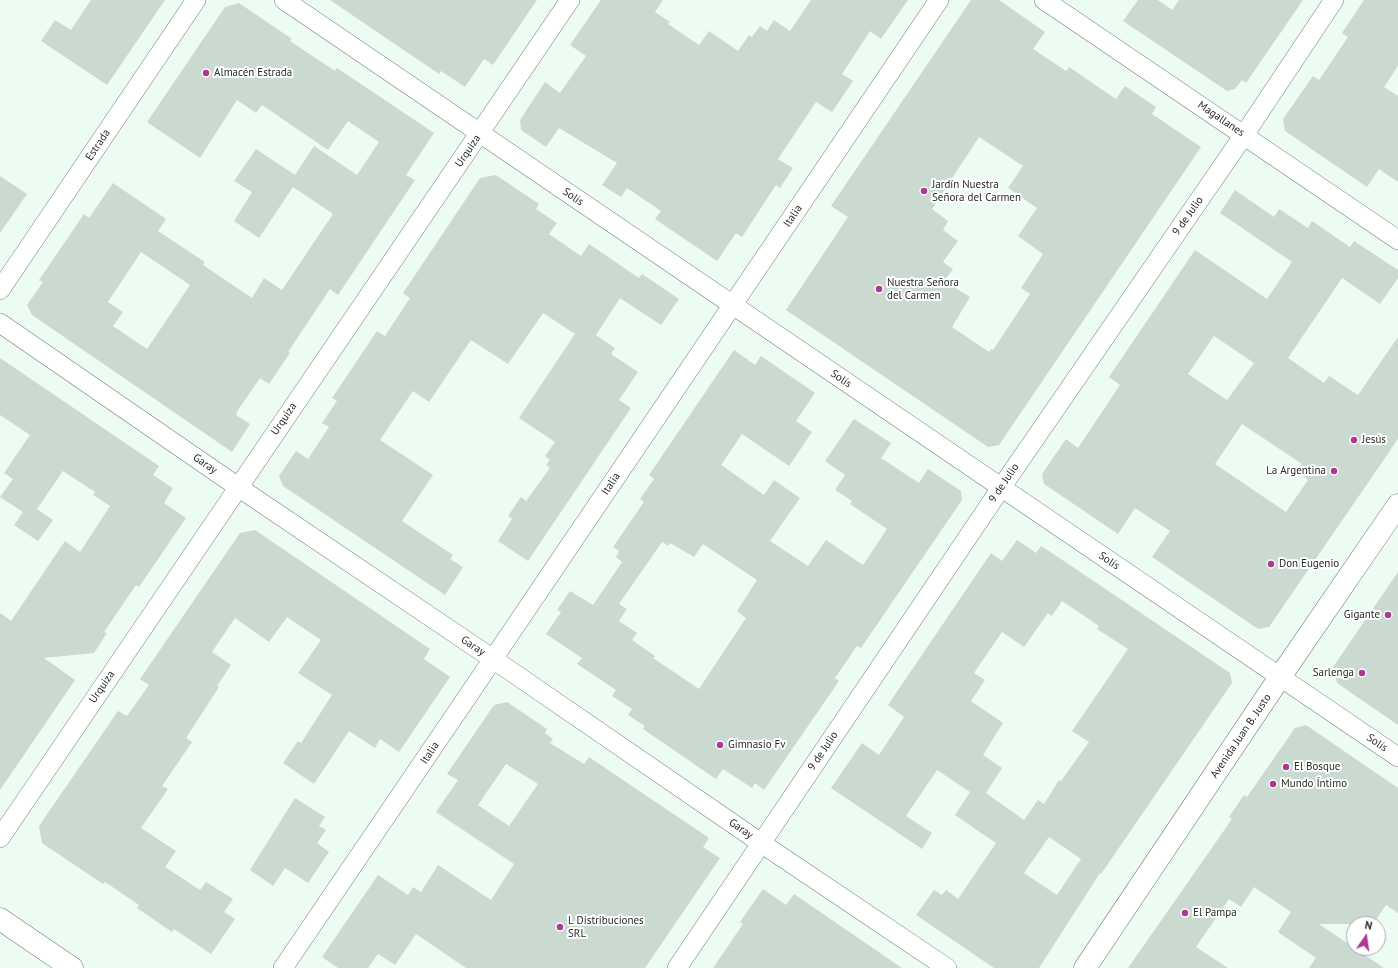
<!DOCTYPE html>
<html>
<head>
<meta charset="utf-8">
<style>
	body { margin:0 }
	#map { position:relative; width:1398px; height:968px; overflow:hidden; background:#ecfcf2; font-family:"PT Sans",sans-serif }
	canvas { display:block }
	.north { position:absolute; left:1346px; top:916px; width:40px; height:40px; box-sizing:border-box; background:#fff; border:1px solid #a8aba9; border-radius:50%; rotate:13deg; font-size:11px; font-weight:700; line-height:16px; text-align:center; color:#262c28 }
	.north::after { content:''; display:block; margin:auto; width:14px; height:18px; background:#ad3993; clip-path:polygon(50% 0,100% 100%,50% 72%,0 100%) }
</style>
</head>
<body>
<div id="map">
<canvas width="1398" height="968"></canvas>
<div class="north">N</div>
</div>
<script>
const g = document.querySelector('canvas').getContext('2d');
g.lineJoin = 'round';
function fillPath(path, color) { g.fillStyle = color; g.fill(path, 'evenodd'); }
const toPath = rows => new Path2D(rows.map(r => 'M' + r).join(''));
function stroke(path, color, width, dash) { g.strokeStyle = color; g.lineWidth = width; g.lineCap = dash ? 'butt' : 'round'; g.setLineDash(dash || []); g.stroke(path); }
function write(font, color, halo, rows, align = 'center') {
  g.font = font + ' "PT Sans",sans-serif'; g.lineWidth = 4; g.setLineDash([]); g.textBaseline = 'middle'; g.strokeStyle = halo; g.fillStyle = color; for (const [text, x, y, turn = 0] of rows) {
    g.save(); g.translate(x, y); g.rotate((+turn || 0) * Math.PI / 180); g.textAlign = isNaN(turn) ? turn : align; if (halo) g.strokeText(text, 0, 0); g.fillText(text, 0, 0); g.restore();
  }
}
const building = toPath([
	[91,0,165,0,107,85,41,41,55,20,71,30],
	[330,0,537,0,493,65,484,59,465,87,441,71,439,74],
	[601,0,663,0,655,12,670,22,668,24,699,45,709,31,738,51,749,35,752,37,760,26,767,31,774,20,790,31,811,0,908,0,881,39,870,31,842,74,853,81,832,112,816,102,778,159,793,168,780,188,776,185,742,237,736,233,717,261,655,219,661,211,627,188,621,197,602,185,617,163,559,128,546,147,521,130,520,120,545,82,560,93,586,56,570,45],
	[971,0,999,0,1045,32,1033,49,1066,71,1069,67,1116,99,1125,86,1156,107,1152,114,1201,147,999,445,988,447,786,310,848,217,831,206],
	[979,137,1023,166,1008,188,1037,208,1018,236,1043,254,1021,288,1030,294,993,350,991,349,989,352,952,327,970,297,944,281,953,269,943,262,958,241,943,230,948,221,932,209],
	[1138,0,1158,0,1172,10,1179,0,1303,0,1246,83,1242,80,1235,89,1227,91,1123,21],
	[1364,0,1398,0,1398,66,1384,87,1398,96,1398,182,1379,169,1367,187,1285,131,1283,119,1313,76,1319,80,1348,37,1342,33],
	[239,3,292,39,290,41,335,71,337,68,434,133,406,175,415,180,338,295,330,289,288,352,290,353,269,384,260,378,238,410,236,415,250,424,232,452,32,315,27,305,43,282,39,280,84,214,89,218,113,183,166,219,158,231,205,262,203,265,252,298,264,278,282,290,333,214,293,187,259,238,234,221,252,192,234,181,256,149,295,175,314,146,357,175,379,142,348,121,328,150,262,105,256,113,237,100,200,158,147,122,225,7],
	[141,252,190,285,147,349,113,326,123,312,108,302],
	[496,175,539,204,536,209,557,223,549,234,581,256,589,244,639,278,642,274,679,299,661,325,620,298,596,335,615,348,611,354,638,372,619,400,631,408,528,561,498,541,512,519,508,516,521,497,526,501,550,468,546,465,550,460,545,456,555,442,519,418,575,334,543,313,508,364,471,340,429,402,413,391,380,440,433,475,402,521,453,555,450,559,463,567,445,595,283,486,279,476,296,451,308,459,329,427,322,423,337,401,332,398,377,331,385,336,410,298,403,293,480,178],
	[0,176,27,194,0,233],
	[1235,190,1274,217,1279,209,1308,228,1312,221,1350,247,1354,241,1398,270,1398,278,1380,304,1342,278,1288,358,1324,383,1329,376,1358,395,1398,337,1398,439,1269,627,1258,629,1152,557,1170,531,1135,508,1118,534,1044,484,1042,474,1066,439,1078,448,1120,385,1109,377,1195,250,1267,299,1292,262,1220,213],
	[1214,336,1254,363,1227,400,1188,374],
	[1242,424,1302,464,1297,472,1308,480,1286,512,1215,464],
	[734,350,755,365,761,356,815,393,796,421,812,432,789,466,742,434,721,465,764,495,774,480,800,498,770,541,808,566,826,540,863,565,887,529,850,504,852,501,835,490,845,475,825,461,854,419,891,443,881,458,919,483,928,469,961,491,962,500,861,648,857,646,835,678,839,681,764,790,755,783,752,788,723,769,716,779,643,729,645,726,628,715,632,709,612,696,616,690,577,664,582,658,546,634,561,612,557,610,570,591,593,605,622,562,616,557,619,551,613,547,644,502,640,499,654,479,649,475],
	[662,542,668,546,670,543,694,557,703,544,757,580,737,611,746,618,699,689,653,658,655,656,632,640,637,633,619,621,627,609,619,604],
	[0,358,159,466,153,475,173,488,164,503,186,518,139,587,136,585,104,632,107,633,94,653,44,658,75,680,0,790,0,613,11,621,65,541,80,552,110,506,93,495,95,492,63,471,37,509,53,520,38,541,14,525,23,512,0,497,13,479,4,473,30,435,0,415],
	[255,530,430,649,424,659,450,677,399,752,380,739,375,748,349,731,314,784,283,763,298,741,301,743,332,695,298,673,321,640,287,617,269,642,235,618,212,652,231,665,217,686,219,687,186,738,192,742,162,786,168,789,141,828,176,851,165,867,200,890,206,882,233,899,224,912,235,919,211,954,174,929,172,932,137,908,139,905,105,882,103,884,42,843,39,826,118,711,127,716,149,685,140,679,240,533],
	[1017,540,1036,553,1041,546,1058,557,1230,673,1232,683,1101,874,1100,873,1039,968,994,968,916,915,934,890,942,895,946,890,958,899,996,843,955,815,970,792,937,770,906,816,932,833,922,849,831,788,862,743,879,755,904,717,888,705,991,553,1002,561],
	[1062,601,1099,626,1097,629,1128,649,1072,731,1089,742,1061,781,1059,780,1044,804,1038,800,1024,820,986,793,1002,768,983,755,1003,723,971,701,985,680,974,673,1002,632,1024,647,1048,613,1052,616],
	[1049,837,1081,859,1057,895,1024,873],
	[1398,572,1398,725,1337,683,1333,667],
	[507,702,547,729,545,733,553,739,550,743,584,764,589,757,709,838,703,847,720,858,645,968,466,968,416,934,395,965,378,954,368,968,338,968,322,957,378,875,408,895,413,887,421,892,438,865,491,900,514,864,436,812,458,780,447,774,494,705],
	[506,764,538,784,509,826,478,805],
	[1306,725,1398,788,1398,913,1386,905,1373,924,1319,924,1384,968,1309,968,1316,958,1278,932,1291,912,1254,887,1241,907,1229,899,1196,947,1228,968,1128,968,1232,819,1229,817,1244,795,1247,797,1295,728],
	[295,798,325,817,319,826,326,830,317,843,329,852,308,883,285,868,273,886,250,870],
	[763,889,786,905,794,894,902,968,713,968,743,924,740,922]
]);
const street = toPath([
	[284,0,1398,757],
	[1044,0,1398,240],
	[0,290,196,0],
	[0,323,238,487,493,659,761,843,947,968],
	[0,838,570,0],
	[283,968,493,659,939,0],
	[677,968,1001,488,1244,135,1334,0]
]);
const secondary = toPath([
	[0,919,72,968],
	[1085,968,1280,677,1398,505]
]);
const markers = [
	[206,73,4,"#ad3993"],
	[924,191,4,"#ad3993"],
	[879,289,4,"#ad3993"],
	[1354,440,4,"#ad3993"],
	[1334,471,4,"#ad3993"],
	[1271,564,4,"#ad3993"],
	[1388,615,4,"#ad3993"],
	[1362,673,4,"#ad3993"],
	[720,745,4,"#ad3993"],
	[1286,767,4,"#ad3993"],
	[1273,784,4,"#ad3993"],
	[1185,913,4,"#ad3993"],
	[560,927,4,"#ad3993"]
];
const poiNames = [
	["Almacén Estrada",214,73],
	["Jardín Nuestra",932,185],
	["Señora del Carmen",932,198],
	["Nuestra Señora",887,283],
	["del Carmen",887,296],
	["Jesús",1362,440],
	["La Argentina",1326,471,"right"],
	["Don Eugenio",1279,564],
	["Gigante",1380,615,"right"],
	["Sarlenga",1354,673,"right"],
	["Gimnasio Fv",728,745],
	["El Bosque",1294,767],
	["Mundo Íntimo",1281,784],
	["El Pampa",1193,913],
	["L Distribuciones",568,921],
	["SRL",568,934]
];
const streetNames = [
	["Magallanes",1221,119,34],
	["Estrada",98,145,-56],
	["Urquiza",468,151,-56],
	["Solís",573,197,34],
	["Italia",793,216,-56],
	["9 de Julio",1188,216,-55],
	["Solís",841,379,34],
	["Urquiza",284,419,-56],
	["Garay",205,464,35],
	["9 de Julio",1004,483,-56],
	["Italia",611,484,-56],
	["Solís",1109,561,34],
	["Garay",473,646,34],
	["Urquiza",102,687,-56],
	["Avenida Juan B. Justo",1241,736,-56],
	["Solís",1377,743,34],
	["9 de Julio",823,751,-56],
	["Italia",430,753,-56],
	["Garay",741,829,35]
];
fillPath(building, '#cadad0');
stroke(street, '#707e75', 20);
stroke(secondary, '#707e75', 23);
stroke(street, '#fff', 19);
stroke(secondary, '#fff', 22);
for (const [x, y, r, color] of markers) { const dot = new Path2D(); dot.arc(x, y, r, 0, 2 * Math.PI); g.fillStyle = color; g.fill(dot); stroke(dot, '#fff', 1.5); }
write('11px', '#262c28', '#fff', poiNames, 'left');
write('11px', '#262c28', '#fff', streetNames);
</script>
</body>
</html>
